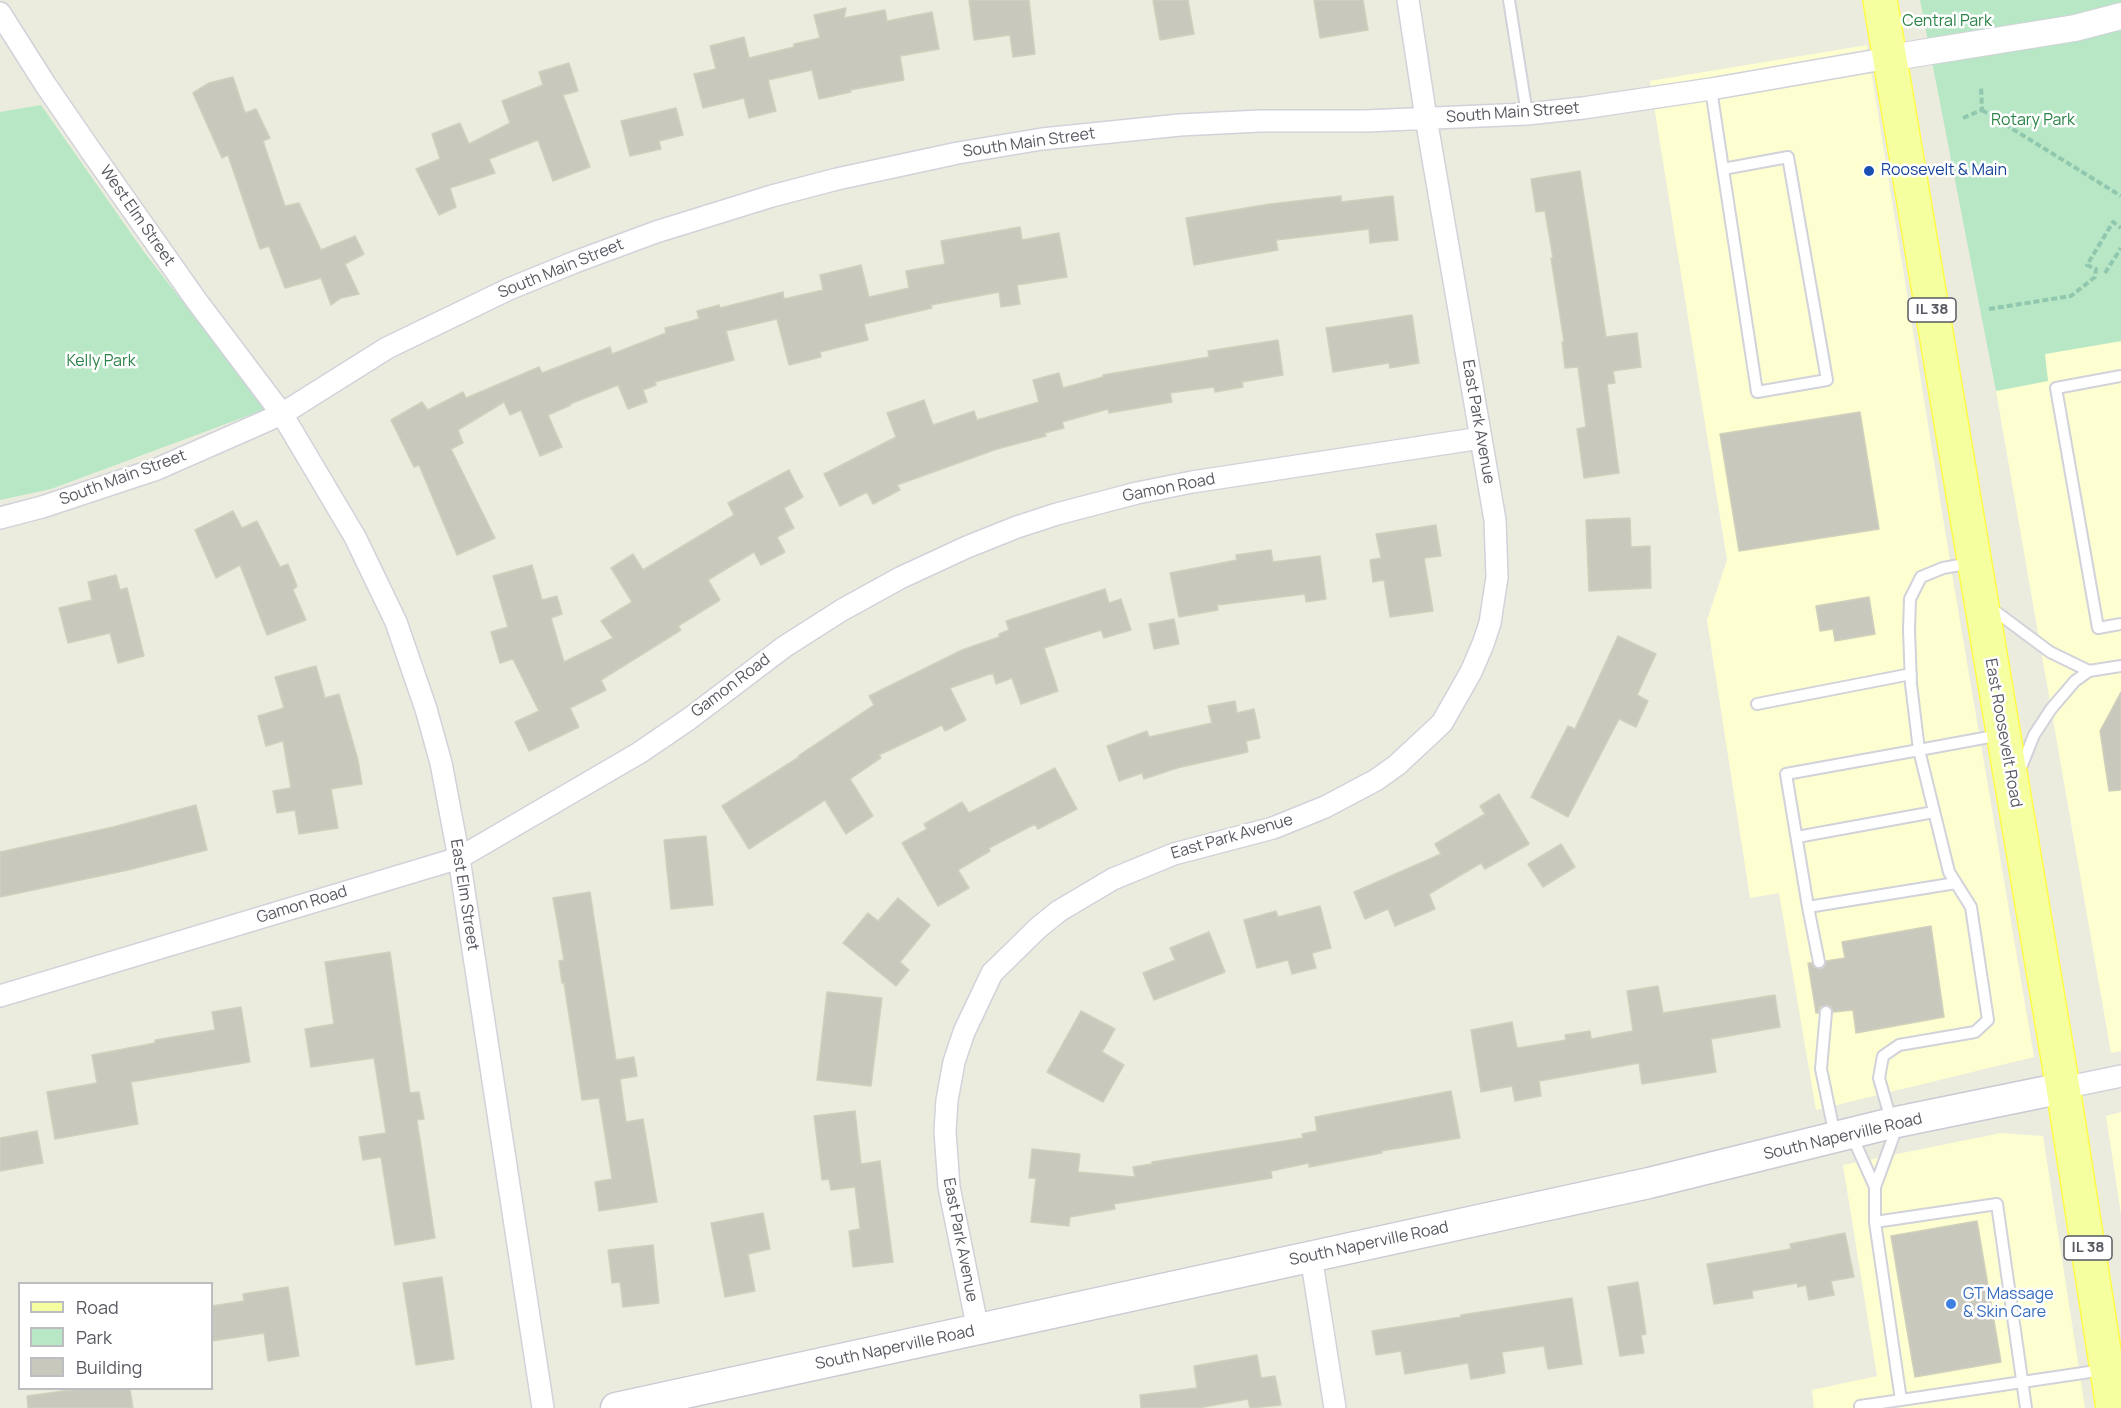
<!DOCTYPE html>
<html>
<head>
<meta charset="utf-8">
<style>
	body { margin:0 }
	#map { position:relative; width:2121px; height:1408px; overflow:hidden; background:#ececde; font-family:Manrope,sans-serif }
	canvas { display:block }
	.legend { position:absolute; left:18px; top:1282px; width:195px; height:108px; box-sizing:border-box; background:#fff; border:2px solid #bcbdc0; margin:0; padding:8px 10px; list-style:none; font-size:18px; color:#575961 }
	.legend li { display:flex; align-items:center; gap:12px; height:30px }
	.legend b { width:30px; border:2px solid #bcbdc0 }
</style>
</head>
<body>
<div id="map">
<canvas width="2121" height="1408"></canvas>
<ul class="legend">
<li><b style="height:8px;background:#f5ffa0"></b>Road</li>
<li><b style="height:16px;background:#b7e7c4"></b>Park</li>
<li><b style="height:16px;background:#c9c8bd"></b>Building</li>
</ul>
</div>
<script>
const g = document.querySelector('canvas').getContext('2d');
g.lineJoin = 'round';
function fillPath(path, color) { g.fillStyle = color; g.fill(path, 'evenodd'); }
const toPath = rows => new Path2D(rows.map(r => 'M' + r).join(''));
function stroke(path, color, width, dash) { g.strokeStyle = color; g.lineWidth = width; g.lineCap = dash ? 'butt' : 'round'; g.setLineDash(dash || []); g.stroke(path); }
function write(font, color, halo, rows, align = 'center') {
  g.font = font + ' Manrope,sans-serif'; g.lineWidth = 5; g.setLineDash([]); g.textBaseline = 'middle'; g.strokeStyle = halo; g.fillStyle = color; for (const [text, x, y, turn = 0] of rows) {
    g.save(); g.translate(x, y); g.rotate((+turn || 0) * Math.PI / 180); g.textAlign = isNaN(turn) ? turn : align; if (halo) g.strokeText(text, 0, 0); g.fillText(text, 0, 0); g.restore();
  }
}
const commercial = toPath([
	[1867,45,1953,580,2034,1057,1816,1110,1779,893,1750,898,1707,620,1727,560,1650,81],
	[2121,341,2121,1051,2111,1053,1996,391,2021,385,2045,354],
	[2121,1112,2121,1214,2106,1116],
	[2001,1133,2043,1136,2085,1408,1814,1408,1812,1390,1877,1376,1843,1165]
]);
const green = toPath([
	[1920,0,2121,0,2121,341,2045,354,2048,381,1996,391],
	[41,105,144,252,266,409,51,489,0,500,0,112]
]);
const building = toPath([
	[969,0,1029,0,1035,54,1013,57,1010,35,974,40,969,0],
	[1153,0,1188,0,1194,34,1160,40,1153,0],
	[1314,0,1363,0,1368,30,1320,38,1314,0],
	[846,8,844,18,885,10,887,21,932,12,939,49,900,56,904,80,850,90,851,92,819,99,812,70,768,80,776,111,749,118,744,98,703,108,694,74,716,69,710,46,744,37,749,58,794,47,794,44,820,38,814,15,846,8],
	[569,63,578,91,563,95,590,167,553,181,538,140,489,159,495,173,450,188,456,207,439,215,416,169,440,159,432,134,460,123,469,144,510,123,502,101,543,85,539,72,569,63],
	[233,77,245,113,256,109,270,138,263,141,285,206,299,203,321,250,355,236,364,254,345,264,359,294,341,298,331,305,321,278,285,288,269,246,260,249,228,155,222,158,193,93,209,83,233,77],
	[676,108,683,135,659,141,661,149,630,156,621,121,676,108],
	[1580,171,1606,337,1637,333,1641,367,1613,371,1615,383,1607,384,1619,473,1584,478,1577,429,1586,427,1578,367,1565,368,1562,342,1564,342,1551,258,1553,258,1545,211,1536,212,1531,179,1580,171],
	[1341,196,1341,202,1393,196,1398,240,1370,243,1369,229,1276,240,1278,250,1194,265,1186,218,1270,204,1341,196],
	[1020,227,1022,240,1059,233,1067,277,1017,285,1020,304,1001,307,999,292,931,305,932,308,864,324,868,340,820,352,821,357,789,365,777,319,726,331,734,360,655,382,656,385,643,390,647,402,628,409,618,385,570,404,571,405,548,415,562,447,540,456,521,410,510,415,504,402,458,430,463,443,451,449,495,538,457,555,419,465,414,467,391,420,422,402,428,410,463,392,466,398,539,367,542,373,610,347,612,354,666,333,665,328,699,319,697,311,719,305,720,308,783,292,784,299,823,290,820,275,861,265,869,297,909,288,906,271,945,264,941,241,1020,227],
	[1412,315,1419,363,1390,368,1389,363,1333,372,1326,328,1412,315],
	[1278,340,1283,375,1242,382,1243,387,1215,392,1214,387,1170,393,1172,402,1109,413,1108,409,1062,422,1064,428,1045,433,1046,436,997,449,897,485,900,490,873,504,867,492,840,506,824,474,896,437,887,413,924,400,933,425,974,411,977,420,1039,402,1033,380,1059,373,1063,388,1103,377,1103,375,1209,357,1208,351,1278,340],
	[1860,412,1879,529,1739,551,1720,434,1860,412],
	[789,470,803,497,784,508,794,528,777,537,785,552,761,565,754,552,708,580,720,600,678,626,681,630,601,680,606,690,570,708,579,727,529,751,515,722,539,711,513,659,500,663,491,632,508,627,493,576,532,565,542,600,557,596,562,614,551,618,564,662,613,638,601,621,632,602,611,568,633,554,643,570,734,515,728,503,789,470],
	[233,511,242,528,257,521,280,567,288,564,297,586,293,590,306,620,267,635,240,565,216,578,195,530,233,511],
	[1630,518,1631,547,1650,546,1651,588,1589,591,1586,520,1630,518],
	[1436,525,1441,556,1424,558,1433,611,1390,617,1384,580,1373,582,1370,560,1381,558,1376,534,1436,525],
	[1271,550,1273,562,1320,556,1326,599,1306,602,1305,594,1217,605,1218,610,1179,617,1170,573,1237,560,1236,555,1271,550],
	[116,575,120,590,127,588,144,656,118,663,110,633,68,643,59,608,92,600,88,582,116,575],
	[1105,589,1109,603,1121,599,1131,630,1104,638,1101,630,1044,648,1058,691,1021,704,1012,678,996,684,993,673,950,688,966,720,945,731,942,725,879,755,881,758,850,779,873,816,846,834,825,800,749,849,722,806,799,757,798,756,874,705,869,696,962,650,999,637,999,634,1009,630,1006,621,1105,589],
	[1869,597,1875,634,1835,641,1833,629,1820,631,1816,606,1869,597],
	[1174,619,1179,644,1154,649,1149,624,1174,619],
	[1618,636,1656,654,1637,695,1648,701,1636,727,1619,719,1568,817,1531,797,1568,726,1575,729,1618,636],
	[316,666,325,698,339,694,358,760,362,784,331,789,338,828,299,834,295,810,277,813,273,791,291,788,283,741,266,746,258,716,284,708,275,677,316,666],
	[2121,692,2121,790,2109,791,2100,731,2121,692],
	[1235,701,1237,713,1254,709,1260,738,1246,741,1248,752,1177,768,1144,779,1142,773,1119,781,1107,746,1147,731,1149,737,1212,723,1208,706,1235,701],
	[1055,768,1077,809,1038,829,1035,824,989,848,990,851,958,870,969,888,938,906,902,843,927,829,924,824,962,802,969,813,1055,768],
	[1499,794,1529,844,1485,869,1481,863,1429,894,1435,909,1395,926,1388,909,1365,919,1354,892,1441,854,1435,844,1485,814,1480,806,1499,794],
	[196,805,207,850,128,870,0,897,0,852,113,827,196,805],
	[706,836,713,905,671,909,664,840,706,836],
	[1561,844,1575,867,1543,887,1528,864,1561,844],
	[590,892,616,1060,634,1057,637,1076,620,1079,626,1122,643,1119,657,1202,599,1211,595,1182,612,1179,599,1098,582,1100,564,983,562,983,559,961,564,960,553,898,590,892],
	[898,898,930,925,900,962,909,970,896,986,843,943,868,913,878,921,898,898],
	[1320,906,1331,948,1312,953,1316,968,1292,974,1288,960,1257,968,1244,920,1276,911,1278,917,1320,906],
	[1931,926,1944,1017,1856,1033,1853,1010,1833,1012,1831,1006,1826,1005,1820,1007,1818,1013,1816,1013,1808,963,1812,963,1814,967,1820,969,1824,967,1826,961,1845,958,1842,942,1931,926],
	[1209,932,1225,972,1154,1000,1143,973,1175,960,1170,948,1209,932],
	[390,952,410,1093,419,1092,424,1119,417,1120,435,1238,395,1245,381,1157,363,1160,359,1137,386,1133,374,1058,311,1067,305,1029,334,1024,325,962,390,952],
	[1658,986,1663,1013,1775,995,1780,1027,1711,1039,1716,1072,1642,1084,1639,1063,1539,1081,1541,1096,1515,1101,1512,1086,1481,1092,1471,1030,1512,1022,1517,1048,1566,1040,1565,1035,1590,1031,1591,1039,1633,1031,1627,991,1658,986],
	[827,992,882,998,871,1086,817,1080,827,992],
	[241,1007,250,1062,131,1082,138,1124,55,1139,47,1092,97,1083,92,1055,155,1043,155,1040,215,1030,212,1012,241,1007],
	[1081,1011,1115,1029,1102,1052,1124,1065,1103,1102,1047,1072,1081,1011],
	[1451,1091,1460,1138,1381,1151,1382,1153,1309,1167,1309,1163,1271,1171,1272,1178,1114,1204,1115,1209,1070,1217,1069,1226,1031,1222,1036,1178,1029,1178,1032,1149,1080,1154,1078,1172,1135,1177,1133,1167,1152,1164,1152,1162,1303,1138,1302,1134,1317,1131,1315,1117,1451,1091],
	[855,1111,861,1164,880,1161,893,1262,853,1267,849,1231,860,1229,855,1187,831,1190,829,1179,822,1180,814,1116,855,1111],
	[37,1131,43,1163,0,1171,0,1138,37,1131],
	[763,1213,770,1249,748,1254,755,1291,725,1297,711,1223,763,1213],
	[1977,1221,2001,1362,1915,1377,1891,1236,1977,1221],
	[1845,1233,1854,1277,1831,1281,1834,1295,1809,1300,1806,1285,1798,1287,1797,1283,1752,1291,1753,1298,1714,1304,1707,1264,1791,1249,1790,1244,1845,1233],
	[653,1245,659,1303,623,1307,620,1282,612,1283,608,1250,653,1245],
	[442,1277,454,1359,416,1365,403,1283,442,1277],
	[1638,1282,1646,1334,1641,1335,1644,1353,1620,1356,1608,1287,1638,1282],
	[288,1287,299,1356,268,1361,264,1333,212,1341,212,1306,244,1301,243,1294,288,1287],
	[1572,1298,1582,1364,1548,1369,1544,1346,1502,1352,1505,1373,1471,1379,1468,1363,1405,1374,1401,1351,1376,1355,1372,1331,1461,1317,1461,1315,1572,1298],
	[1257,1355,1261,1378,1275,1376,1281,1405,1250,1408,1248,1399,1198,1408,1141,1408,1140,1395,1197,1388,1194,1366,1257,1355],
	[78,1389,130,1389,133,1408,28,1408,27,1396,78,1389]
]);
const path = toPath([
	[1982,110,2121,196],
	[1963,118,1982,110,1981,86],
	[2105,273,2121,248],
	[1989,309,2071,296,2095,277,2096,269,2087,265,2113,222,2121,228]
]);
const service = toPath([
	[1509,0,1527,114],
	[1711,89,1723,169,1757,392,1827,380,1788,157,1723,169],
	[2121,376,2056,388,2098,628,2121,624],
	[1971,563,1943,568,1921,577,1910,599,1909,630,1911,684,1919,750,2000,735],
	[1991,608,2050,652,2089,671],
	[1757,704,1911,674],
	[2020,770,2034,735,2051,709,2075,681,2089,671,2121,666],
	[1797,837,1934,812],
	[1808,907,1819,962],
	[1826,1012,1821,1069,1835,1136],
	[1891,1120,1879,1078,1883,1056,1899,1045,1975,1032,1988,1020,1971,907,1949,872,1919,750,1786,774,1808,907,1956,883],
	[1852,1136,1875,1187],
	[1875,1222,1875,1187,1898,1124],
	[1901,1400,2103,1370],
	[1860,1408,1860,1406,1901,1400,1875,1222,1997,1204,2026,1408]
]);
const minor = toPath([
	[0,13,45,84,91,151,196,300,282,414,355,537,396,622,426,709,441,763,459,858,543,1408],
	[0,518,42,507,157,469,282,414,387,348,509,289,575,262,656,232,772,196,837,179,958,153,1042,139,1180,125,1260,121,1365,121,1527,114,1583,108,1711,89,1889,58],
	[0,996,459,858,639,753,689,719,784,647,842,610,900,578,967,547,1017,527,1057,514,1137,493,1192,482,1481,438],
	[2063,1088,2121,1076],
	[1311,1256,1335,1408],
	[978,1330,949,1187,945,1131,947,1100,954,1062,964,1032,992,973,1038,928,1059,911,1113,879,1174,854,1273,828,1325,807,1376,780,1397,765,1442,723,1471,672,1483,644,1490,623,1497,577,1495,520,1426,118,1408,0]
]);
const tertiary = toPath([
	[1889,58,2075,28,2121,16]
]);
const secondary = toPath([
	[616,1408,1649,1183,1892,1123,2063,1088]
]);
const primary = toPath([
	[1880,0,2063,1088,2113,1408]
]);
const markers = [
	[1869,171,6,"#1a4fb4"],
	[1951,1304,6,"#3f7fe0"]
];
const shields = [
	[1932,310,48],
	[2088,1248,48]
];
const shieldNames = [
	["IL 38",1932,310],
	["IL 38",2088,1248]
];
const parkNames = [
	["Central Park",1947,22],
	["Rotary Park",2033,121],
	["Kelly Park",101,362]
];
const streetNames = [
	["South Main Street",1513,113,-4],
	["South Main Street",1029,143,-8],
	["West Elm Street",137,216,55],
	["South Main Street",561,269,-22],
	["East Park Avenue",1478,422,80],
	["South Main Street",123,478,-20],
	["Gamon Road",1169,488,-11],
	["Gamon Road",731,686,-37],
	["East Roosevelt Road",2003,733,80],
	["East Park Avenue",1232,837,-16],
	["East Elm Street",464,895,81],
	["Gamon Road",302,905,-17],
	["South Naperville Road",1843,1137,-13],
	["East Park Avenue",960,1240,79],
	["South Naperville Road",1369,1244,-12],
	["South Naperville Road",895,1348,-12]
];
const transitNames = [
	["Roosevelt & Main",1881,171]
];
const shopNames = [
	["GT Massage",1963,1295],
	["& Skin Care",1963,1313]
];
fillPath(commercial, '#fdffd0');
fillPath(green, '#b7e7c4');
fillPath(building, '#c9c8bd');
stroke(building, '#d1d0bc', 1.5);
stroke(service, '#d1d2da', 14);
stroke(minor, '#d1d2da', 24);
stroke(tertiary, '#d1d2da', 28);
stroke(secondary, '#c9cad4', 33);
stroke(primary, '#fdfb46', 36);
stroke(path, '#90c8af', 4, [6, 3]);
stroke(service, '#fff', 10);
stroke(minor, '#fff', 21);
stroke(tertiary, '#fff', 26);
stroke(secondary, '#fff', 30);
stroke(primary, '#f5ffa0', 33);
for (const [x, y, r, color] of markers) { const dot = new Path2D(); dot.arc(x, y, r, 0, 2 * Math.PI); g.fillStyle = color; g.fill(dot); stroke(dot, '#fff', 2); }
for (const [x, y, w] of shields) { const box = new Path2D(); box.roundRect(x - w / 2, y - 12, w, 24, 4.5); g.fillStyle = '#fff'; g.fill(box); stroke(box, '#575961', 1.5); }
write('bold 15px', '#575961', null, shieldNames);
write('16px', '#2d8448', '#fff', parkNames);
write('16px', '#575961', '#fff', streetNames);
write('16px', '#164399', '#fff', transitNames, 'left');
write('16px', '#366cbe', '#fff', shopNames, 'left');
</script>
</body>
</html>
